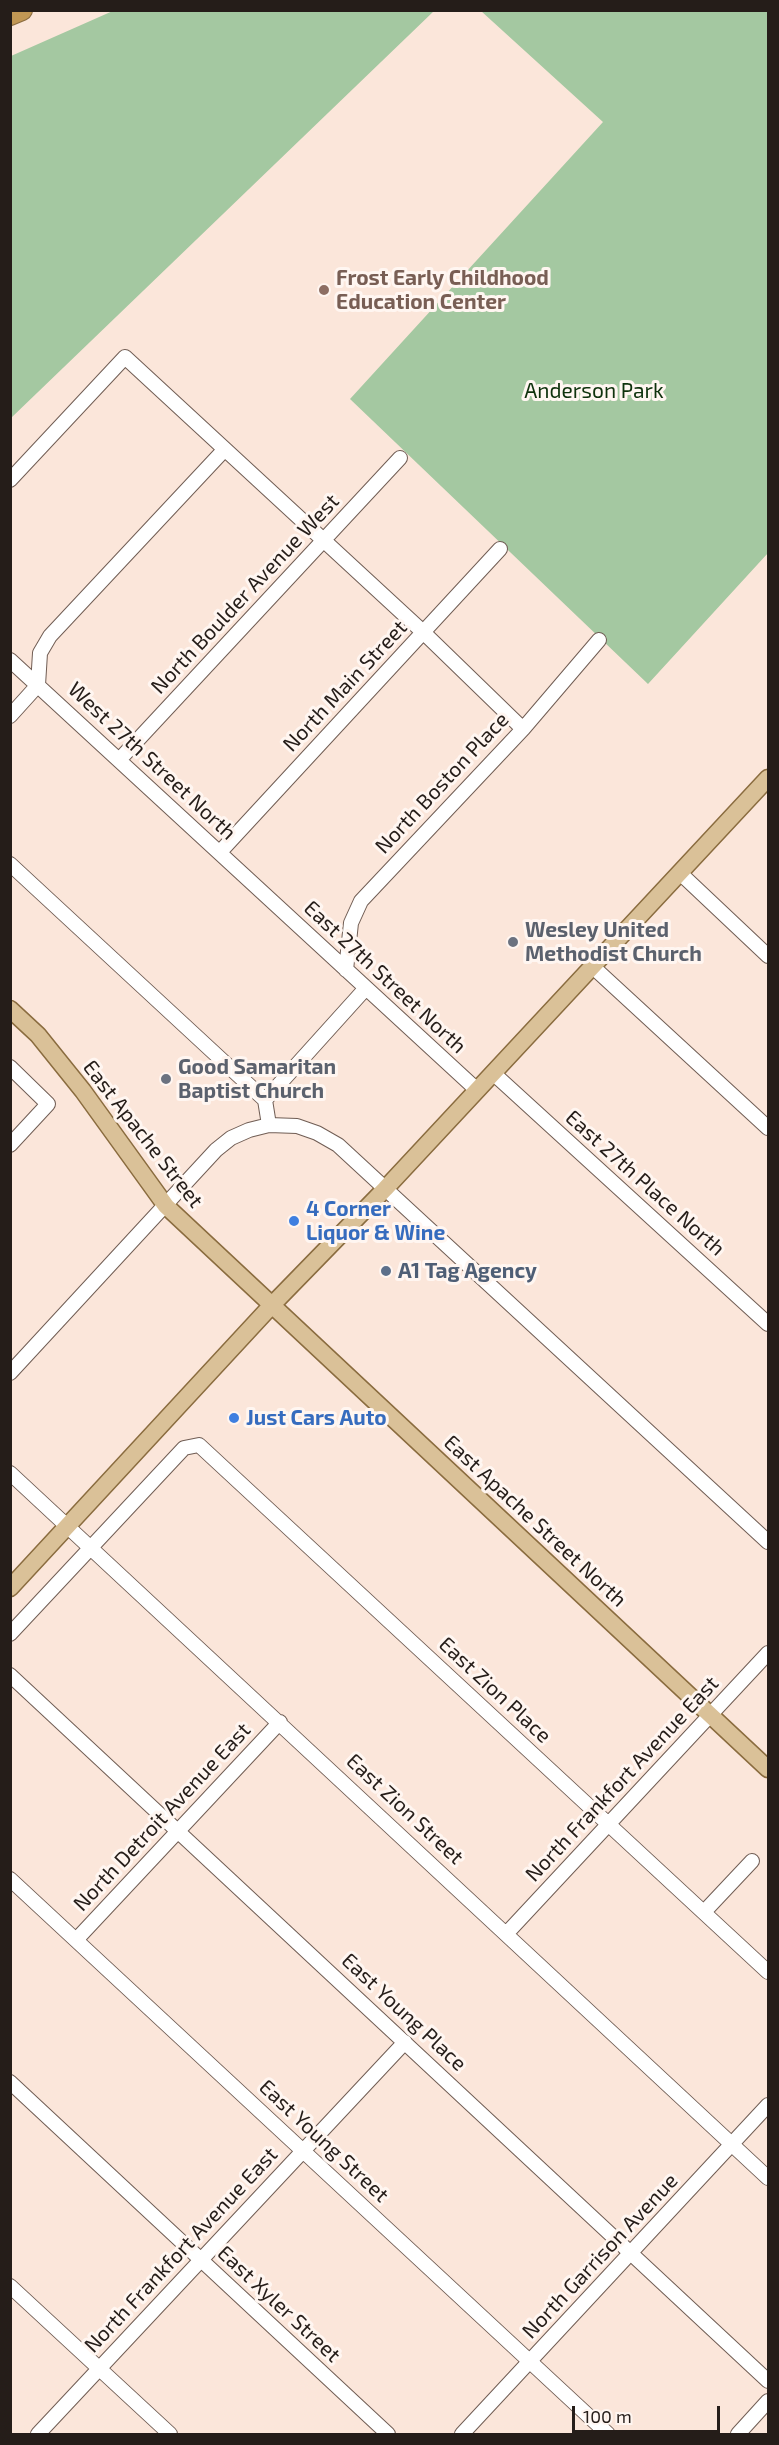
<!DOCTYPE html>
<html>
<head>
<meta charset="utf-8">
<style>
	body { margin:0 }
	#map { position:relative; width:779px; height:2445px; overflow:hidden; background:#fbe6da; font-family:"Exo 2",sans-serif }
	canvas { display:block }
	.frame { position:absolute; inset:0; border:12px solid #251d19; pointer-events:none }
	.scale { position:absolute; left:572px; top:2406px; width:148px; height:27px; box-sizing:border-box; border:3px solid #251d19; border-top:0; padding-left:8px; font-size:18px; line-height:21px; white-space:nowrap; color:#251d19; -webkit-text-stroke:4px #fff6f1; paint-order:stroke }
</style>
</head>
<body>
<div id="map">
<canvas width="779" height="2445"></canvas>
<div class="frame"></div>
<div class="scale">100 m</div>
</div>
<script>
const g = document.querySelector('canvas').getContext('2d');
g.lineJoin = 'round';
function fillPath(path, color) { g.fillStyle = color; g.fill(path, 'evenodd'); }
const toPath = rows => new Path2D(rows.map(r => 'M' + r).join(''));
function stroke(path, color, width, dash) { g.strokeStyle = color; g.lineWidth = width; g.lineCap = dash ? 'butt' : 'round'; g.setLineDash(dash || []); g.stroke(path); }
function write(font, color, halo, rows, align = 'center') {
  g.font = font + ' "Exo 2",sans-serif'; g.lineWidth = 6; g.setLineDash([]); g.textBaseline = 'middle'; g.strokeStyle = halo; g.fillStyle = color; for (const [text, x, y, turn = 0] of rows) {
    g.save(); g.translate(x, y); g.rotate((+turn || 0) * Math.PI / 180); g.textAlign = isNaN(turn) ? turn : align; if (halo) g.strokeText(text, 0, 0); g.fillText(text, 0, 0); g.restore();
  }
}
const green = toPath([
	[115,10,434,11,11,418,11,56],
	[481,11,768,11,768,553,648,684,350,399,603,122]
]);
const minor = toPath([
	[10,480,125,357,423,632,523,729],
	[10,660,477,1090],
	[10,716,38,685,40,653,50,636,225,449],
	[120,759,400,458],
	[220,852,500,549],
	[10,864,265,1100,269,1125],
	[680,873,768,956],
	[592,966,768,1128],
	[346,970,351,923,361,901,523,729,599,640],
	[10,1067,48,1104,10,1145],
	[493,1073,768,1324],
	[265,1100,366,988],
	[10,1373,216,1150,231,1138,249,1130,269,1125,297,1126,317,1133,338,1145,768,1542],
	[10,1473,768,2178],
	[10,1634,184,1448,199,1445,768,1972],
	[10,1675,768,2381],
	[10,1879,608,2434],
	[704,1912,752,1861],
	[507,1933,768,1653],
	[76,1940,280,1722],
	[10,2082,388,2434],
	[10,2286,170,2434],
	[38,2434,405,2042],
	[462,2434,768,2105],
	[738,2434,768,2401]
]);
const major = toPath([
	[10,1009,38,1035,83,1091,166,1206,768,1769],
	[10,1588,271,1306,385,1189,768,778]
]);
const highway = toPath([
	[10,15,22,10]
]);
const markers = [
	[324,290,6,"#8d6e63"],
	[513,942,6,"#6b7280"],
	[166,1079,6,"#6b7280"],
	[294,1221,6,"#3f7fe0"],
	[386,1271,6,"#5c6f8a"],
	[234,1418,6,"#3f7fe0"]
];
const educationNames = [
	["Frost Early Childhood",336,278],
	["Education Center",336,302]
];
const parkNames = [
	["Anderson Park",594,391]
];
const streetNames = [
	["North Boulder Avenue West",245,594,-47],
	["North Main Street",345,686,-47],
	["West 27th Street North",152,761,43],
	["North Boston Place",442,783,-47],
	["East 27th Street North",385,977,43],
	["East Apache Street",143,1134,52],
	["East 27th Place North",645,1183,42],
	["East Apache Street North",535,1521,43],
	["East Zion Place",495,1690,43],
	["North Frankfort Avenue East",622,1779,-47],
	["East Zion Street",405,1809,43],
	["North Detroit Avenue East",162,1817,-47],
	["East Young Place",404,2012,43],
	["East Young Street",324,2141,43],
	["North Frankfort Avenue East",181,2250,-47],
	["North Garrison Avenue",600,2256,-47],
	["East Xyler Street",279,2304,43]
];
const worshipNames = [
	["Wesley United",525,930],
	["Methodist Church",525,954],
	["Good Samaritan",178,1067],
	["Baptist Church",178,1091]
];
const shopNames = [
	["4 Corner",306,1209],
	["Liquor & Wine",306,1233],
	["Just Cars Auto",246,1418]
];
const serviceNames = [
	["A1 Tag Agency",398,1271]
];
fillPath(green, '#a4c8a1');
stroke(minor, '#705d54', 16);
stroke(major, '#8a6c3f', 19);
stroke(highway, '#8a6c3f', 22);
stroke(minor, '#fff', 14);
stroke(major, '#dac198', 16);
stroke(highway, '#c19754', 20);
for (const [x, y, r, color] of markers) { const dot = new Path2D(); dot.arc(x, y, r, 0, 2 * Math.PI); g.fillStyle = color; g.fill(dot); stroke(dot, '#fff6f1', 2); }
write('bold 21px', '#785e54', '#fff6f1', educationNames, 'left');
write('21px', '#0e320c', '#fff6f1', parkNames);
write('21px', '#251d19', '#fff6f1', streetNames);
write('bold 21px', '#5b616d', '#fff6f1', worshipNames, 'left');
write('bold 21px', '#366cbe', '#fff6f1', shopNames, 'left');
write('bold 21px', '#4e5e75', '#fff6f1', serviceNames, 'left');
</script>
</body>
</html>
